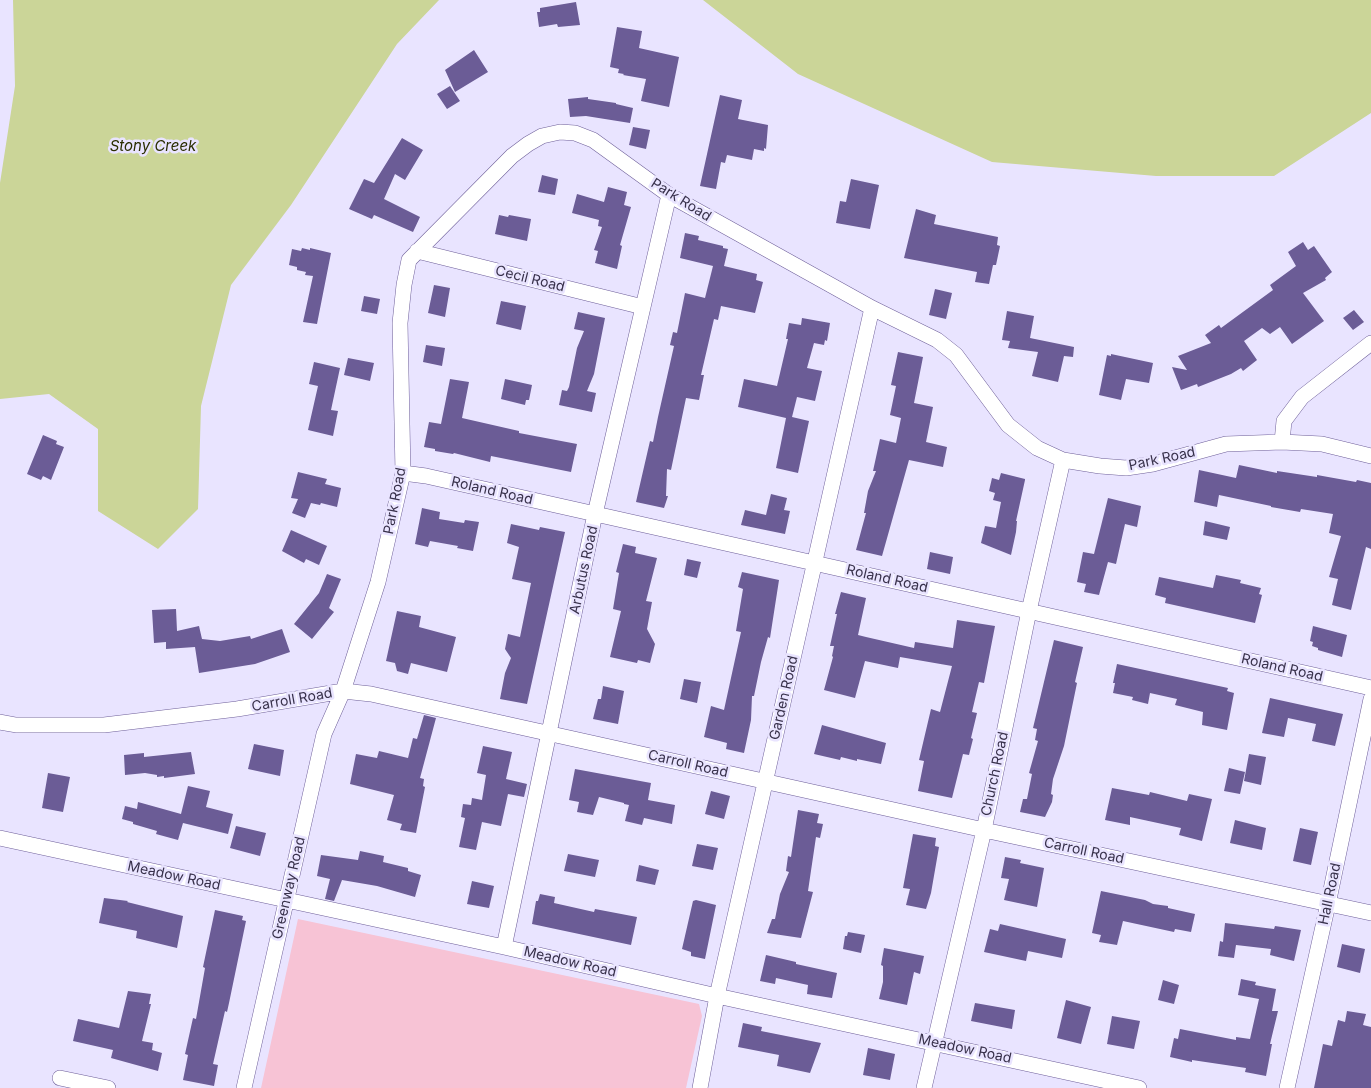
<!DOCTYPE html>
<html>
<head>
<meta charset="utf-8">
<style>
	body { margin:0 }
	canvas { display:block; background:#e9e4ff }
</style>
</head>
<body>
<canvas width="1371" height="1088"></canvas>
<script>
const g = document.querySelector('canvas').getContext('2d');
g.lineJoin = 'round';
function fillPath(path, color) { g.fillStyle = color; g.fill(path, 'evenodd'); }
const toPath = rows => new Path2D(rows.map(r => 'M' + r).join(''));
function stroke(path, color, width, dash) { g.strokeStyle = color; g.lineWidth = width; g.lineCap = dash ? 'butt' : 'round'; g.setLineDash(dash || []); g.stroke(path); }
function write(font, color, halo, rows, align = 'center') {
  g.font = font + ' Inter,sans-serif'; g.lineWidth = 5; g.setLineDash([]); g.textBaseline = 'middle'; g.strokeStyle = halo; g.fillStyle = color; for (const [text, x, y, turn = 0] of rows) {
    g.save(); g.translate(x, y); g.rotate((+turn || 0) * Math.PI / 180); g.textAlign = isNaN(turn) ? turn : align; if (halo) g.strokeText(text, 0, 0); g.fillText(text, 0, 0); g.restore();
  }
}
const green = toPath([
	[298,919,699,1004,702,1016,686,1088,261,1088]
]);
const water = toPath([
	[13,0,439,0,397,44,291,205,231,285,201,406,198,509,158,549,98,511,98,429,49,394,0,399,0,183,15,86],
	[703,0,1371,0,1371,113,1274,176,1156,176,992,162,798,74]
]);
const building = toPath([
	[576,2,580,25,558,27,557,24,539,27,537,12,540,12,540,8],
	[617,27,642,31,639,48,679,57,669,107,641,101,646,79,623,75,624,74,618,73,619,69,610,67],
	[474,50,488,72,455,92,445,70],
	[450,86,460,101,447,109,437,94],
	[720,95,742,100,738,119,768,125,766,149,764,148,764,151,754,149,752,160,727,155,725,163,721,162,716,189,700,186],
	[588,97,588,99,616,103,616,104,633,108,630,123,586,116,570,117,568,99],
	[633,127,650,130,646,149,629,145],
	[402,138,423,150,405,180,395,174,384,199,420,217,413,232,374,215,372,219,349,209,364,179,374,183],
	[542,175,558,179,555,195,538,192],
	[851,179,879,185,870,229,836,223,840,201,846,202],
	[608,187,627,192,624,205,631,207,620,245,622,246,617,269,595,263,598,251,594,250,602,227,598,226,599,220,572,213,577,194,604,202],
	[916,209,936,215,934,224,998,237,997,245,1000,246,996,265,993,265,989,284,975,282,977,272,904,258],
	[499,215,508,217,509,215,531,219,527,241,495,234],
	[685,233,699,236,698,240,723,246,723,248,728,249,724,266,757,274,756,280,763,282,755,313,721,306,718,320,714,319,701,375,704,375,699,400,686,398,671,470,667,469,666,496,668,496,664,508,636,502,638,493,650,441,653,442,658,417,674,346,670,345,673,332,677,333,685,293,705,298,713,266,680,258],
	[1303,242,1308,250,1314,246,1332,272,1325,278,1326,280,1303,293,1324,321,1292,344,1280,327,1270,334,1262,328,1244,341,1257,360,1243,371,1241,368,1231,374,1198,387,1197,384,1181,390,1172,367,1187,370,1178,356,1211,343,1205,335,1219,325,1221,328,1273,290,1270,285,1296,266,1288,252],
	[302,248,310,250,310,248,331,253,317,324,303,322,313,276,305,275,306,272,297,270,297,267,289,265,292,249,301,251],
	[434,285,450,288,445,317,428,313],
	[935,289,952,293,946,319,929,315],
	[364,296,380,299,377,314,361,311],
	[501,301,526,306,521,330,496,324],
	[1354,310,1364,322,1353,330,1343,318],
	[1007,311,1034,316,1030,338,1074,347,1073,357,1064,356,1058,382,1032,376,1038,352,1008,348,1010,341,1002,340],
	[578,312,605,318,594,374,587,391,596,393,592,412,559,405,562,390,567,391,569,387,577,348,584,331,574,329],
	[802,318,830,323,827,341,825,340,824,345,814,343,807,368,822,371,815,401,797,397,792,417,809,421,798,473,776,468,786,418,738,407,744,379,777,386,788,339,786,339,789,323,801,325],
	[426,345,445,348,442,366,423,362],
	[898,352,923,357,914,403,933,407,926,442,947,447,943,467,909,460,882,556,856,550,866,513,864,513,868,491,876,471,873,471,880,439,896,443,901,418,890,415,896,386,891,385],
	[1111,354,1153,363,1149,383,1126,379,1121,400,1099,395,1107,355,1111,356],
	[348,358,374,363,370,381,344,375],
	[314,362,340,368,331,410,338,411,333,436,308,430,318,386,309,384],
	[450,379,469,382,462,418,519,431,519,433,577,444,571,472,491,456,490,462,454,453,453,454,435,451,435,449,424,447,429,422,441,424],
	[505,379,532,385,529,400,526,400,525,405,501,399],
	[43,435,57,441,56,444,64,447,51,480,43,476,41,480,27,474],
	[1239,465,1277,473,1277,471,1317,477,1317,475,1356,482,1357,480,1371,483,1371,549,1366,547,1351,610,1332,605,1338,579,1329,577,1341,536,1329,533,1333,514,1301,509,1300,512,1271,507,1271,506,1219,495,1217,507,1194,502,1199,470,1236,478],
	[298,472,327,479,325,484,341,488,337,507,321,503,320,505,311,503,305,518,292,513,298,499,291,498],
	[1001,473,1025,479,1025,480,1016,521,1017,521,1016,532,1011,555,981,543,985,526,996,528,1001,502,993,500,995,493,989,491,992,478,999,480],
	[771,494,787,498,784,510,790,511,785,534,741,525,745,510,766,515],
	[1108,498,1141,506,1137,527,1125,524,1116,564,1108,562,1099,595,1084,592,1086,584,1077,582,1083,552,1094,554],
	[422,508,440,512,439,519,464,523,465,520,479,522,473,551,457,548,458,546,430,541,428,547,415,544],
	[1205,521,1230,527,1227,540,1203,535],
	[511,524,539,530,540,527,565,532,527,704,500,699,505,673,511,658,505,649,508,634,520,637,531,583,512,579,519,547,507,543],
	[291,530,327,546,319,565,306,559,304,563,282,551],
	[623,544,636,547,635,553,657,558,646,601,652,602,647,629,655,644,650,663,638,660,637,663,610,657,621,611,613,609,619,573,616,572],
	[930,552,953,557,950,574,927,569],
	[687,559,701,562,697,578,684,575],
	[742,572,779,580,770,638,768,637,761,662,754,696,752,696,751,720,744,753,726,749,727,743,704,737,711,706,724,710,741,632,736,631,743,589,738,587],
	[327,574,341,579,329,608,334,612,312,639,294,624,319,593],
	[1216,575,1241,580,1240,583,1261,588,1259,594,1262,595,1255,623,1165,603,1166,598,1155,595,1159,577,1213,588],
	[841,592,866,598,858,635,866,637,914,648,915,642,953,648,957,620,995,626,984,683,979,682,972,712,977,713,971,738,973,739,969,755,963,754,952,798,918,791,924,761,919,760,931,709,940,712,952,666,900,657,898,668,865,661,855,698,824,690,833,657,832,656,834,646,830,646,837,614,835,614],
	[176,609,177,631,199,626,202,639,220,641,250,636,251,639,282,629,290,652,255,664,199,673,195,647,166,649,166,642,154,643,152,610],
	[397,611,421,616,419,627,456,637,447,672,411,663,408,674,397,671,395,663,386,661],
	[1313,626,1347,635,1342,657,1318,650,1318,648,1312,646,1313,642,1310,641],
	[1054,640,1083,647,1075,682,1077,683,1064,746,1053,779,1051,794,1053,795,1052,802,1045,817,1020,812,1023,799,1027,799,1032,774,1029,773,1038,741,1035,740,1037,729,1033,728],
	[1117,664,1228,688,1227,691,1234,693,1227,730,1202,725,1203,712,1175,705,1177,699,1150,693,1148,704,1132,700,1133,697,1113,693,1115,683,1113,683],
	[684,679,701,682,697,703,680,699],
	[603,686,624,691,618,724,593,719,598,699,601,699],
	[1270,698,1343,714,1335,746,1312,741,1316,724,1288,718,1284,737,1262,733],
	[424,715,436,718,420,778,424,779,423,786,425,787,416,833,400,830,402,824,387,820,394,795,350,784,356,754,377,758,379,751,408,758,413,738,417,739],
	[822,725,886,743,881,764,857,759,857,761,841,757,840,760,814,754],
	[254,744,284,750,280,776,248,769],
	[483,746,512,752,506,779,527,784,524,797,508,794,501,826,482,822,476,850,459,847,465,818,461,817,463,804,471,805,472,798,482,800,486,775,477,773],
	[191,752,195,774,164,778,164,776,157,777,157,775,145,773,125,775,124,755,144,753,144,757],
	[1249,754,1266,757,1261,785,1244,781],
	[1229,768,1245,772,1240,794,1224,791],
	[575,769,651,783,648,800,675,805,672,824,644,818,642,825,625,821,629,805,624,804,624,803,599,797,593,815,577,812,579,802,569,800],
	[48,773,70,777,63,812,42,808],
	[188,786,210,791,206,807,233,814,228,834,183,823,178,840,156,834,157,831,133,824,133,822,122,819,125,806,137,809,138,802,181,814],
	[1112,788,1149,795,1150,792,1187,801,1189,794,1212,799,1202,841,1179,835,1181,828,1130,817,1130,825,1105,820],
	[711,791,730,796,724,819,705,814],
	[798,810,819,814,817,823,823,824,820,838,816,837,808,891,813,892,801,938,767,933,772,919,775,919,780,894,789,872,786,871,788,856,791,857],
	[1235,820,1266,828,1262,850,1230,843],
	[236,826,266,833,260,856,230,848],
	[1300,828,1318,832,1311,865,1293,861],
	[913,834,936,838,935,846,939,847,931,893,926,909,906,905,910,889,903,888],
	[697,844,718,848,713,870,692,866],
	[360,851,384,856,383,862,408,868,408,871,421,875,415,897,377,886,342,880,334,901,325,899,330,879,317,876,321,855,358,860],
	[568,854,599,860,595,877,564,871],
	[1005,857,1021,860,1020,863,1044,868,1037,907,1004,900,1009,879,1001,878],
	[639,865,659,870,655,885,636,881],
	[472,881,494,886,489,908,467,904],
	[1101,891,1145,900,1153,904,1168,906,1168,908,1195,914,1191,932,1175,929,1174,932,1123,921,1117,945,1099,942,1101,935,1092,933],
	[540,894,555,897,554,903,594,912,595,909,637,917,631,945,532,924,536,901,538,901],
	[104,898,128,901,127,902,183,916,177,948,136,938,137,931,99,923],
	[696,900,716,905,705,959,691,956,691,952,682,949,693,901],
	[215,910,243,916,242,920,246,921,229,1003,227,1012,225,1011,213,1064,218,1065,214,1086,183,1080,188,1055,185,1054,193,1018,196,1019,205,968,203,967],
	[1225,923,1274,929,1275,926,1301,930,1294,961,1270,955,1271,949,1236,945,1234,958,1218,956,1220,941,1223,942],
	[1000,924,1066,939,1062,958,1028,951,1026,961,984,952,990,929,998,931],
	[848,932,865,935,861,953,843,949,845,936,847,936],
	[1342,944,1365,949,1360,973,1337,967],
	[884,948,924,956,920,974,914,972,907,1005,879,999,883,982,883,966,881,965],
	[766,955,796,962,796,964,837,973,832,998,807,994,808,985,776,978,775,984,760,981],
	[1241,979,1256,982,1255,985,1276,989,1272,1011,1278,1011,1270,1044,1272,1044,1266,1076,1245,1072,1246,1068,1192,1060,1192,1062,1170,1057,1174,1038,1178,1039,1180,1029,1236,1040,1236,1037,1250,1039,1259,999,1238,995],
	[1163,980,1179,985,1174,1004,1158,1000],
	[128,991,151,994,149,1004,151,1004,142,1041,153,1043,152,1050,162,1053,158,1071,111,1058,113,1050,73,1041,78,1019,119,1028],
	[1066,1000,1091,1007,1081,1044,1057,1038],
	[975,1003,1015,1010,1012,1029,971,1021],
	[1347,1011,1366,1014,1363,1025,1371,1027,1371,1088,1314,1088,1323,1044,1332,1046,1338,1020,1345,1022],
	[1112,1016,1140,1021,1134,1049,1107,1044],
	[743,1023,762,1027,761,1031,821,1043,810,1073,777,1066,779,1055,738,1047],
	[868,1048,895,1054,890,1080,863,1075]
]);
const street = toPath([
	[417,251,643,307],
	[1282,442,1284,421,1302,397,1371,343],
	[403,473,426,476,1371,688],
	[0,722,16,725,104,725,237,709,343,691,371,694,984,830,1371,913],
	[0,838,504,947,717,996,1139,1088],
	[504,947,595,514,669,195],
	[60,1078,108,1088],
	[244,1088,324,734,343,691,378,582,403,473,400,323,404,285,409,260,512,156,528,144,542,136,560,132,575,133,593,140,669,195,872,308,937,340,956,355,1008,425,1037,448,1063,460,1100,466,1126,468,1153,464,1226,444,1282,442,1322,444,1371,456],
	[700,1088,717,996,872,308],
	[924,1088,984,830,1029,611,1063,460],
	[1287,1088,1328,904,1371,699]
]);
const streetNames = [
	["Park Road",681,200,32],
	["Cecil Road",530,279,14],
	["Park Road",1162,459,-12],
	["Roland Road",492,491,13],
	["Park Road",395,501,-79],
	["Arbutus Road",584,570,-78],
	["Roland Road",887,579,13],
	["Roland Road",1282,668,13],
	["Garden Road",784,698,-77],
	["Carroll Road",292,700,-10],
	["Carroll Road",688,764,13],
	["Church Road",995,774,-78],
	["Carroll Road",1084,851,12],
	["Meadow Road",174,876,12],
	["Greenway Road",289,888,-77],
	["Hall Road",1330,894,-78],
	["Meadow Road",570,962,13],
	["Meadow Road",965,1049,12]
];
const waterNames = [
	["Stony Creek",153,146]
];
fillPath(green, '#f7c3d5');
fillPath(water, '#cbd598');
fillPath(building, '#6b5c96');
stroke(street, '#6f609a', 16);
stroke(street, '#fff', 15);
write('14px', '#38314b', '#e9e4ff', streetNames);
write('italic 15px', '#2a2e00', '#e9e4ff', waterNames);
</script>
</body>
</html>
